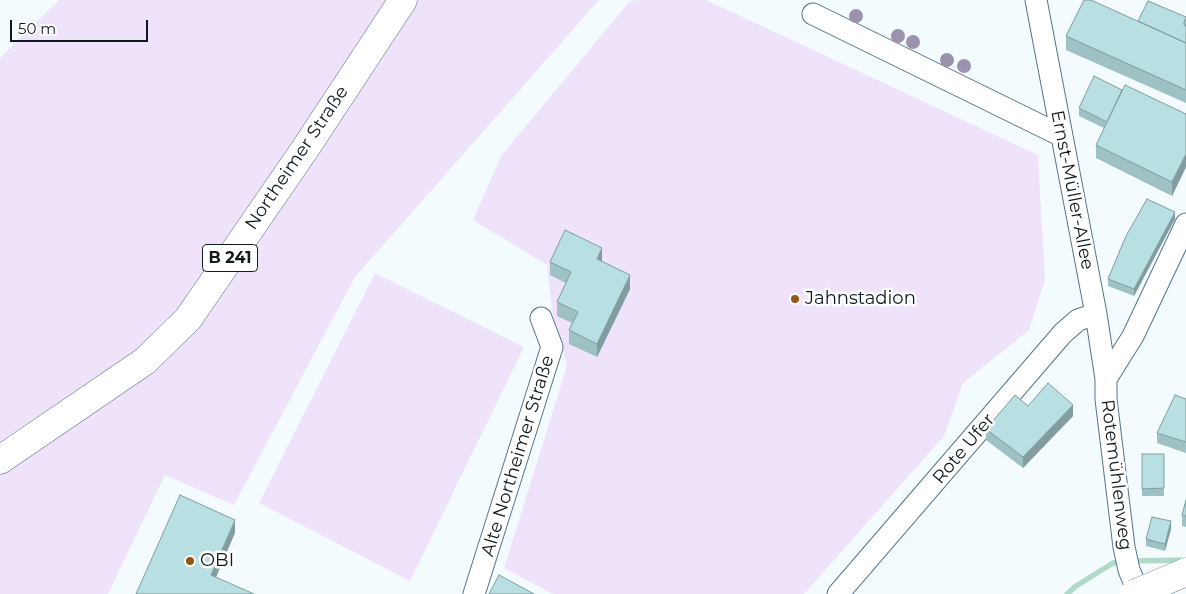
<!DOCTYPE html>
<html>
<head>
<meta charset="utf-8">
<style>
	body { margin:0 }
	#map { position:relative; width:1186px; height:594px; overflow:hidden; background:#f4fbff; font-family:Montserrat,sans-serif }
	canvas { display:block }
	.scale { position:absolute; left:10px; top:20px; width:138px; height:22px; box-sizing:border-box; border:2px solid #0e1920; border-top:0; padding-left:6px; font-size:15px; line-height:18px; white-space:nowrap; color:#0e1920; -webkit-text-stroke:4px #fff; paint-order:stroke }
</style>
</head>
<body>
<div id="map">
<canvas width="1186" height="594"></canvas>
<div class="scale">50 m</div>
</div>
<script>
const g = document.querySelector('canvas').getContext('2d');
g.lineJoin = 'round';
function fillPath(path, color) { g.fillStyle = color; g.fill(path, 'evenodd'); }
const toPath = rows => new Path2D(rows.map(r => 'M' + r).join(''));
function stroke(path, color, width, dash) { g.strokeStyle = color; g.lineWidth = width; g.lineCap = dash ? 'butt' : 'round'; g.setLineDash(dash || []); g.stroke(path); }
function write(font, color, halo, rows, align = 'center') {
  g.font = font + ' Montserrat,sans-serif'; g.lineWidth = 5; g.setLineDash([]); g.textBaseline = 'middle'; g.strokeStyle = halo; g.fillStyle = color; for (const [text, x, y, turn = 0] of rows) {
    g.save(); g.translate(x, y); g.rotate((+turn || 0) * Math.PI / 180); g.textAlign = isNaN(turn) ? turn : align; if (halo) g.strokeText(text, 0, 0); g.fillText(text, 0, 0); g.restore();
  }
}
const green = toPath([
	[59,0,599,0,355,277,234,505,165,475,108,594,0,594,0,58],
	[637,0,706,0,1038,155,1045,280,1029,330,963,383,944,436,804,594,553,594,504,568,567,366,553,317,547,265,473,220,501,156,629,2],
	[375,273,524,347,410,581,259,503]
]);
const stream = toPath([
	[1132,561,1186,560],
	[1067,594,1076,586,1113,563,1122,562]
]);
const street = toPath([
	[1036,0,1096,314,1106,379],
	[813,14,1062,136],
	[474,594,552,347,541,318],
	[838,594,1063,333,1078,320,1096,314],
	[1139,594,1129,570,1124,547,1106,399,1106,379,1133,336,1186,224]
]);
const primary = toPath([
	[0,460,145,361,188,319,305,149,403,0]
]);
const highwayBridge = toPath([
	[1134,594,1186,572]
]);
const trees = [
	[856,16],
	[898,36],
	[913,42],
	[947,60],
	[964,66]
];
const wall = toPath([
	[1186,17,1186,103,1066,50,1066,36,1138,21],
	[1122,90,1186,114,1186,167,1172,196,1096,158,1096,145,1104,128,1079,116,1079,108],
	[1175,219,1134,296,1108,286,1108,279],
	[550,262,602,262,630,289,597,357,569,344,569,330,572,323,557,316,557,302,566,283,550,275],
	[1186,399,1186,453,1157,443,1157,433],
	[1028,406,1073,416,1023,468,986,440,986,429],
	[1142,454,1164,454,1164,496,1142,496],
	[1186,500,1186,527,1182,526,1182,515],
	[1171,529,1165,551,1146,546,1146,539]
]);
const shadedWall = toPath([
	[1186,154,1186,167,1172,196,1172,182],
	[1175,212,1175,219,1134,296,1134,289],
	[602,248,602,262,597,273,597,259],
	[630,275,630,289,597,357,597,344],
	[1073,405,1073,416,1023,468,1023,457],
	[235,520,235,533,211,589,211,575],
	[1171,521,1171,529,1165,551,1165,544]
]);
const building = toPath([
	[1084,0,1091,0,1186,43,1186,90,1066,36,1084,0],
	[1148,1,1186,17,1184,22,1184,25,1186,26,1186,43,1138,21,1148,1],
	[1094,76,1122,90,1107,122,1079,108,1094,76],
	[1125,85,1186,114,1186,154,1172,182,1096,145,1125,85],
	[1147,199,1175,212,1134,289,1108,279,1126,236,1147,199],
	[565,230,602,248,597,259,630,275,597,344,569,330,578,312,557,302,571,272,550,262,565,230],
	[1048,383,1073,405,1023,457,986,429,1015,395,1028,406,1048,383],
	[1175,395,1186,399,1186,442,1157,433,1175,395],
	[1142,454,1164,454,1164,488,1142,489,1142,454],
	[180,495,235,520,211,575,254,594,136,594,180,495],
	[1186,500,1186,516,1182,515,1186,500],
	[1152,517,1171,521,1165,544,1146,539,1152,517],
	[499,575,534,594,489,594,499,575]
]);
const markers = [
	[795,299,5,"#915713"],
	[190,561,5,"#915713"]
];
const shields = [
	[230,258,55]
];
const shieldNames = [
	["B 241",230,258]
];
const streetNames = [
	["Northeimer Straße",297,158,-56],
	["Ernst-Müller-Allee",1072,190,79],
	["Rote Ufer",964,449,-50],
	["Alte Northeimer Straße",518,456,-73],
	["Rotemühlenweg",1116,475,83]
];
const poiNames = [
	["Jahnstadion",805,299],
	["OBI",200,561]
];
fillPath(green, '#eee3fb');
stroke(stream, '#b1d9c8', 5.5);
stroke(street, '#587486', 23);
stroke(primary, '#587486', 29);
stroke(street, '#fff', 21);
stroke(primary, '#fff', 28);
stroke(highwayBridge, '#587486', 29, []);
stroke(highwayBridge, '#fff', 28);
g.fillStyle = '#9b92ad';
for (const [x, y] of trees) { g.beginPath(); g.arc(x, y, 7, 0, 2 * Math.PI); g.fill(); }
fillPath(wall, '#9ec1c3');
fillPath(shadedWall, '#819d9f');
fillPath(building, '#b8e0e3');
stroke(building, '#819d9f', 1);
for (const [x, y, r, color] of markers) { const dot = new Path2D(); dot.arc(x, y, r, 0, 2 * Math.PI); g.fillStyle = color; g.fill(dot); stroke(dot, '#fff', 2); }
for (const [x, y, w] of shields) { const box = new Path2D(); box.roundRect(x - w / 2, y - 13.5, w, 27, 4); g.fillStyle = '#fff'; g.fill(box); stroke(box, '#0e1920', 1); }
write('bold 16px', '#0e1920', null, shieldNames);
write('18px', '#0e1920', '#fff', streetNames);
write('18px', '#0e1920', '#fff', poiNames, 'left');
</script>
</body>
</html>
